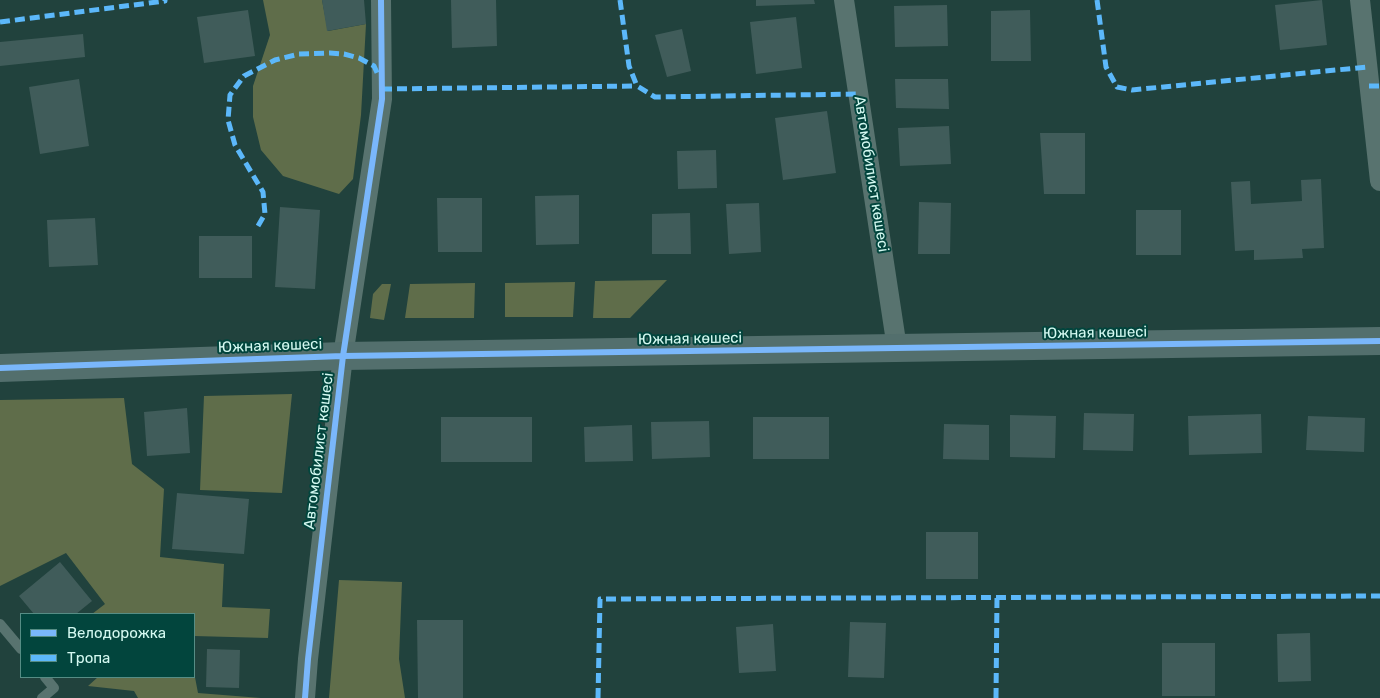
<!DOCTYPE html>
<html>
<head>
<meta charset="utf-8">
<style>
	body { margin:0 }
	#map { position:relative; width:1380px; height:698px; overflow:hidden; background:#21423d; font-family:Rubik,sans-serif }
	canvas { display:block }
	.legend { position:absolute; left:20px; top:613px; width:175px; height:65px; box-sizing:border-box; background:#02453d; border:1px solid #568d85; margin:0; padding:6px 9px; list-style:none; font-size:15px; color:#d4f9f1 }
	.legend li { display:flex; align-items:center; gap:10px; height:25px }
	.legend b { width:25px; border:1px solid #568d85 }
</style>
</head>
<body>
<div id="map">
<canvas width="1380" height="698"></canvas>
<ul class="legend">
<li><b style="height:6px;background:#7ab7fb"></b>Велодорожка</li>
<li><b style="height:6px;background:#5cb8fa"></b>Тропа</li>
</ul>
</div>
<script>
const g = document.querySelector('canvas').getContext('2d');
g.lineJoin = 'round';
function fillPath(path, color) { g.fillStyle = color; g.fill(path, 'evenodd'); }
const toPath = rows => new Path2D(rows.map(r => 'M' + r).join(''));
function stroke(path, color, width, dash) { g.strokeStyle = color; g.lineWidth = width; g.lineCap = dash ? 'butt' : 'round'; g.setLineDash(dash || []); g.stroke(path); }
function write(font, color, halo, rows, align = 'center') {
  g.font = font + ' Rubik,sans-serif'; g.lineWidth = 4; g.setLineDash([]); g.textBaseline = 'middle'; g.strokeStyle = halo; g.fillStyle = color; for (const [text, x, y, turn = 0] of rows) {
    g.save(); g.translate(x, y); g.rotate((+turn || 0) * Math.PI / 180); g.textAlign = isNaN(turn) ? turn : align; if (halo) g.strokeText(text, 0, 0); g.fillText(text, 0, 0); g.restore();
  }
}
const green = toPath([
	[263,0,322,0,328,31,366,24,361,115,353,179,339,194,283,176,261,150,253,117,253,86,270,35],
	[667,280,630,318,593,318,595,281],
	[575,282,573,317,505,317,505,283],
	[475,283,474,318,405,318,410,284],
	[382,284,391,284,384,320,370,318,373,294],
	[292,394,282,493,200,490,204,396],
	[124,398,132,464,164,489,160,557,224,564,222,607,270,609,268,638,194,636,194,614,92,614,105,604,66,553,0,586,0,400],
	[339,580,402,582,399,659,405,698,329,698],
	[194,672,198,693,261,698,138,698,134,691,88,686,98,677,194,677]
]);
const building = toPath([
	[322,0,364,0,366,24,327,31],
	[451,0,496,0,497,46,452,48],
	[756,0,814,0,815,4,756,6],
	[1322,0,1327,45,1280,50,1275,5],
	[947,5,948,46,895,47,894,6],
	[248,10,255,56,204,63,197,17],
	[1030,10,1031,61,991,61,991,11],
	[796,17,802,68,756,74,750,22],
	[682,29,691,71,667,77,655,35],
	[83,34,85,57,0,66,0,42],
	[79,79,89,146,40,154,29,87],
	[895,79,948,79,949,109,896,108],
	[827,111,836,173,783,180,775,118],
	[949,126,951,164,900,166,898,128],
	[1040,133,1085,133,1085,194,1044,194],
	[716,150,717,188,678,189,677,151],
	[1321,179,1324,248,1302,249,1303,258,1254,260,1254,250,1235,251,1231,182,1250,181,1251,204,1302,201,1301,180],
	[579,195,579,244,536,245,535,196],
	[437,198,482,198,482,252,438,252],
	[919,202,951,203,950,254,918,254],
	[759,203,761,252,729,254,726,204],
	[280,207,320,210,315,289,275,287],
	[1136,210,1181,210,1181,255,1136,255],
	[690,213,691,254,652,254,652,214],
	[95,218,98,265,49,267,47,220],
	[199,236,252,236,252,278,199,278],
	[187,408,190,453,147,456,144,412],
	[1084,413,1134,414,1133,451,1083,450],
	[1261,414,1262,453,1189,455,1188,416],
	[1010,415,1056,416,1055,458,1010,457],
	[1308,416,1365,418,1364,452,1306,450],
	[441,417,532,417,532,462,441,462],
	[753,417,829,417,829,459,753,459],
	[709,421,710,457,652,459,651,422],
	[944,424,989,425,989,460,943,459],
	[632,425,633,461,585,462,584,427],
	[177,493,249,499,244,554,172,549],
	[926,532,978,532,978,579,926,579],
	[60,562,92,601,76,614,34,614,19,596],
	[417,620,463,620,463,698,418,698],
	[850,622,886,623,884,678,848,677],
	[773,624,776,671,739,673,736,627],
	[1310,633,1311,681,1278,682,1277,634],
	[1162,643,1215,643,1215,696,1162,696],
	[207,649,240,650,239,688,206,687]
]);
const lane = toPath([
	[0,624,21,649],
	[42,698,54,688,45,677]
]);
const street = toPath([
	[844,0,897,348],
	[1360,0,1380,181],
	[305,698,308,659,343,356,382,99,381,0]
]);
const secondary = toPath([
	[0,368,343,356,1380,341]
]);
const quiet = toPath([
	[620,0,629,66,637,86,655,97,859,94],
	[1097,0,1106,67,1117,87,1132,90,1367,67],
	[0,22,165,1,165,0],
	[1369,86,1380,86],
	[382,89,637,86],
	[258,226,265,214,263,192,235,145,228,120,230,95,244,76,275,60,299,54,330,53,344,54,359,58,374,66,379,77],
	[598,698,600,599,1380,596],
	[996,698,997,597]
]);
const cycleway = toPath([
	[0,368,343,356,1380,341],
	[305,698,308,659,343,356,382,99,381,0]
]);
const streetNames = [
	["Автомобилист көшесі",871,174,81],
	["Южная көшесі",1095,333,-1],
	["Южная көшесі",690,339,-1],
	["Южная көшесі",270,346,-2],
	["Автомобилист көшесі",319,451,-83]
];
fillPath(green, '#5f6d4a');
fillPath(building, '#405c5a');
stroke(lane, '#58736f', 10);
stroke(street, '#58736f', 20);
stroke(secondary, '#536f6d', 28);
stroke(quiet, '#5cb8fa', 5, [10, 5]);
stroke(cycleway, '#7ab7fb', 6);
write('15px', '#d4f9f1', '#02453d', streetNames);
</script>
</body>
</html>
